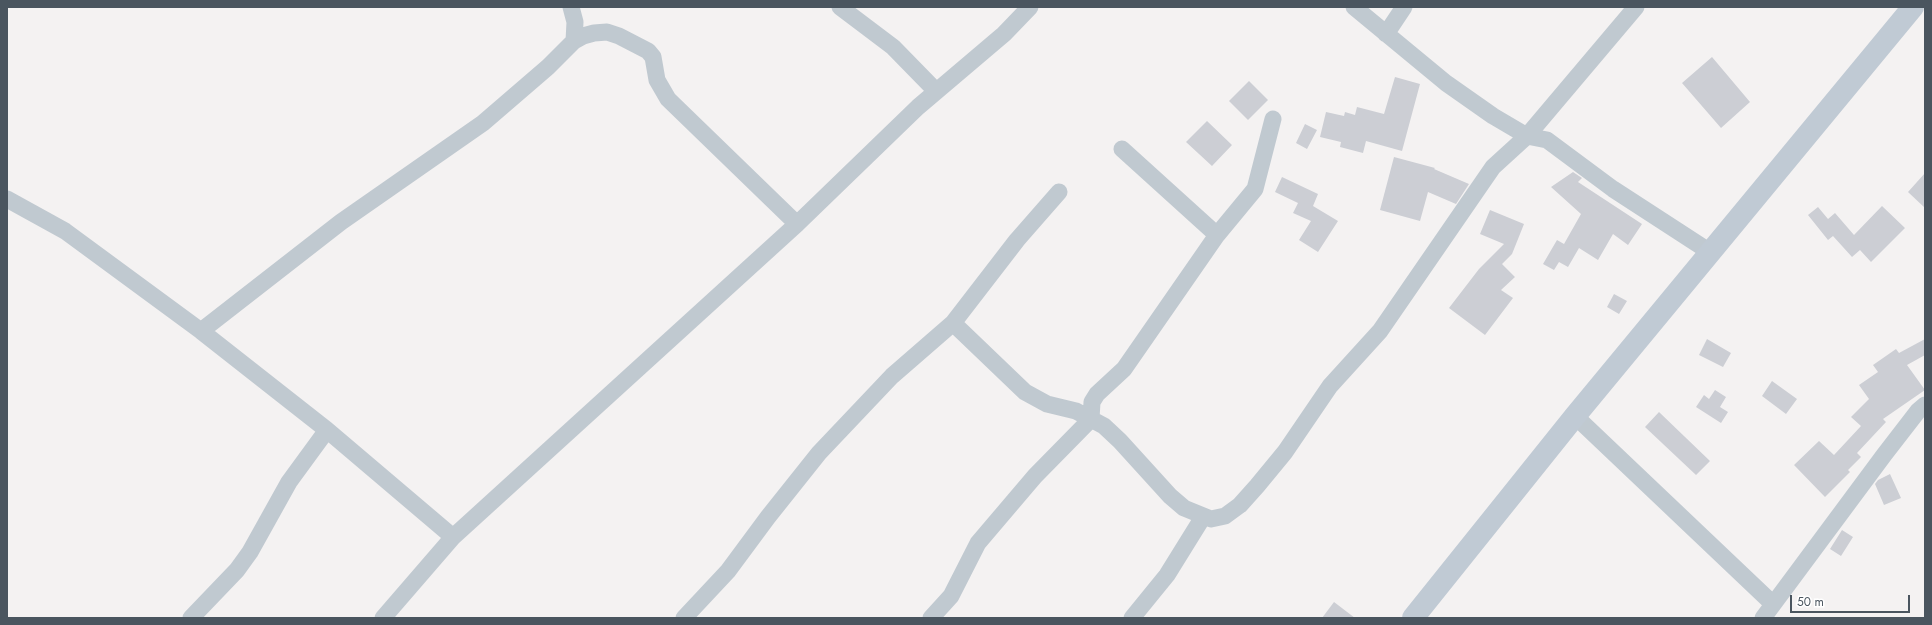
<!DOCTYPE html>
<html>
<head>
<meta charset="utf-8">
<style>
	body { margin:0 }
	#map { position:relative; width:1932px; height:625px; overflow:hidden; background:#f4f2f2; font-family:Jost,sans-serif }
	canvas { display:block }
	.frame { position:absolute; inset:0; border:8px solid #4a555f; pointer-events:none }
	.scale { position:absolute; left:1790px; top:595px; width:120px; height:18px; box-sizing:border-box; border:2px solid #4a555f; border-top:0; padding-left:5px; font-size:12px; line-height:14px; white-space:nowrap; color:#4a555f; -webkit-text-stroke:3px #fff; paint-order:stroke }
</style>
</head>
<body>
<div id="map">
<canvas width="1932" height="625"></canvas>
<div class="frame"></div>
<div class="scale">50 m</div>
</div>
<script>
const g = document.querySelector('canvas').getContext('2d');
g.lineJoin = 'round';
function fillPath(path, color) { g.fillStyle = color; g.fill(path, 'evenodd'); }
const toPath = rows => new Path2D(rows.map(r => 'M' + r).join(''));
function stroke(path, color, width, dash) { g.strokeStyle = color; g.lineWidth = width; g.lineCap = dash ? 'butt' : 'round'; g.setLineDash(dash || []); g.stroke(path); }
const building = toPath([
	[1712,57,1750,102,1721,128,1682,83],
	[1395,77,1420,84,1402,151,1366,141,1363,153,1340,147,1341,142,1320,137,1326,112,1344,116,1345,112,1355,115,1357,107,1384,114],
	[1249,81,1268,100,1248,120,1229,101],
	[1207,121,1232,145,1212,166,1186,142],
	[1305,124,1317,130,1307,149,1296,143],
	[1394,157,1435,168,1434,169,1469,184,1456,204,1428,192,1420,221,1380,210],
	[1573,172,1582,178,1578,182,1642,224,1628,245,1613,234,1598,260,1579,248,1568,267,1559,262,1554,270,1543,264,1557,240,1564,244,1581,214,1551,187],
	[1925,173,1925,208,1908,192],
	[1282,177,1318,194,1313,206,1338,221,1318,252,1299,240,1311,221,1293,213,1298,203,1275,192],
	[1882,206,1905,228,1871,262,1860,250,1852,257,1833,236,1828,240,1808,215,1818,207,1828,219,1835,213,1854,235],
	[1490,210,1524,224,1512,254,1502,264,1515,277,1501,290,1513,298,1485,335,1449,308,1479,269,1504,244,1480,234],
	[1614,294,1627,301,1619,314,1607,307],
	[1707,339,1731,353,1723,367,1699,355],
	[1925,339,1925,355,1907,365,1925,390,1883,419,1886,422,1857,453,1861,457,1848,470,1850,472,1825,497,1794,465,1819,441,1834,455,1861,426,1851,417,1869,399,1859,385,1878,372,1873,365,1896,349,1899,353],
	[1772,381,1797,399,1786,414,1762,396],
	[1715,390,1726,397,1720,407,1728,412,1721,423,1696,407,1704,395,1709,399],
	[1659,412,1710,461,1696,475,1645,427],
	[1890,474,1901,498,1884,505,1875,484,1878,480],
	[1842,530,1853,537,1841,556,1830,549],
	[1334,602,1355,618,1322,618]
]);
const street = toPath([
	[571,7,575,22,574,41],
	[840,7,893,47,936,91],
	[1354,7,1446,83,1493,116,1527,136,1547,140,1613,189,1710,252],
	[1386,34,1404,7],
	[1122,149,1217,235],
	[7,199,65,231,201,331,327,430,453,537],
	[953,323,1025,392,1047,404,1076,411,1104,426,1120,441,1170,496,1184,508,1211,519,1225,516,1240,505,1257,486,1285,452,1330,386,1380,331,1493,167,1527,136,1636,7],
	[201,331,341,222,483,123,548,67,574,41,583,36,594,33,607,32,619,36,648,51,653,57,657,80,668,99,797,224],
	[1575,416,1773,604],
	[191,618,237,570,250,552,289,482,327,430],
	[383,618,453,537,797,224,918,107,1004,34,1030,7],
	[684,618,728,571,768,517,819,453,892,376,953,323,1017,240,1059,192],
	[931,618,951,596,978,543,1035,476,1091,419,1092,402,1097,394,1124,369,1217,235,1255,189,1273,119],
	[1132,618,1167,575,1203,517],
	[1763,618,1884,455,1918,411,1925,405]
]);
const secondary = toPath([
	[1413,618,1575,416,1913,7]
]);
fillPath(building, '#ccced4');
stroke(street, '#c0c9d0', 17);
stroke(secondary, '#c0cad4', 22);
</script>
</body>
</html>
